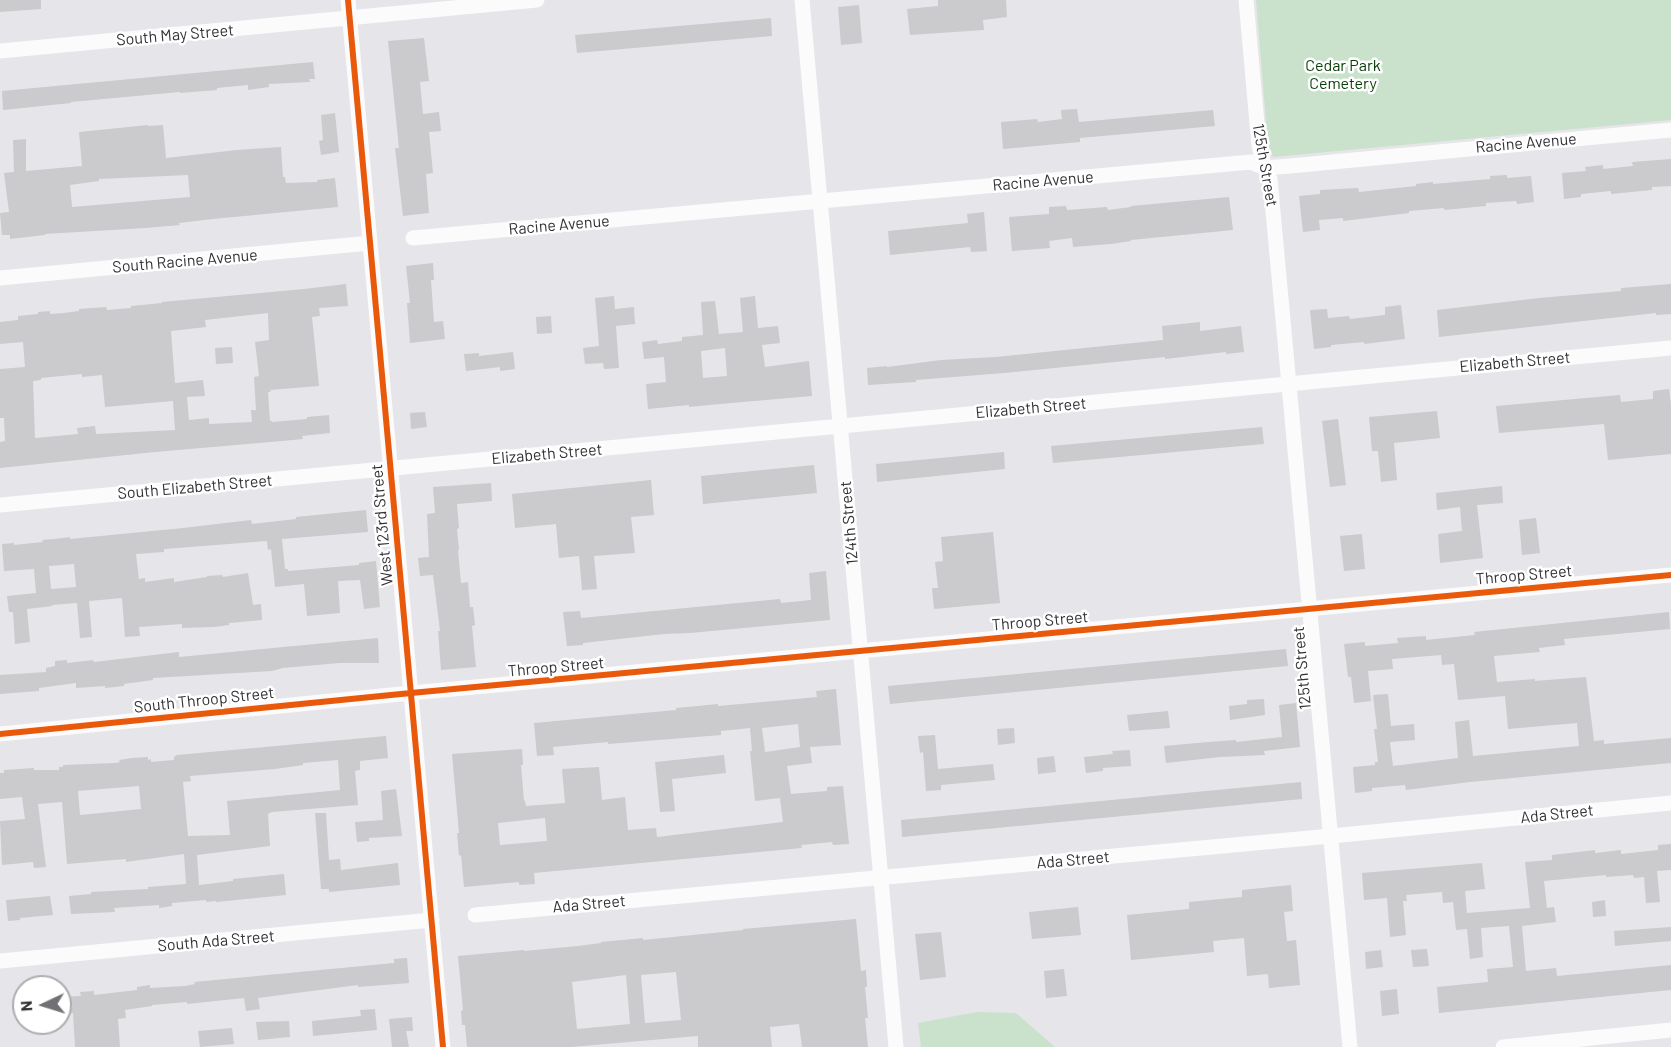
<!DOCTYPE html>
<html>
<head>
<meta charset="utf-8">
<style>
	body { margin:0 }
	#map { position:relative; width:1671px; height:1047px; overflow:hidden; background:#e5e5ea; font-family:Barlow,sans-serif }
	canvas { display:block }
	.north { position:absolute; left:12px; top:975px; width:60px; height:60px; box-sizing:border-box; background:#fff; border:2px solid #adadaf; border-radius:50%; rotate:266deg; font-size:16px; font-weight:700; line-height:24px; text-align:center; color:#323236 }
	.north::after { content:''; display:block; margin:auto; width:21px; height:27px; background:#717175; clip-path:polygon(50% 0,100% 100%,50% 72%,0 100%) }
</style>
</head>
<body>
<div id="map">
<canvas width="1671" height="1047"></canvas>
<div class="north">N</div>
</div>
<script>
const g = document.querySelector('canvas').getContext('2d');
g.lineJoin = 'round';
function fillPath(path, color) { g.fillStyle = color; g.fill(path, 'evenodd'); }
const toPath = rows => new Path2D(rows.map(r => 'M' + r).join(''));
function stroke(path, color, width, dash) { g.strokeStyle = color; g.lineWidth = width; g.lineCap = dash ? 'butt' : 'round'; g.setLineDash(dash || []); g.stroke(path); }
function write(font, color, halo, rows, align = 'center') {
  g.font = font + ' Barlow,sans-serif'; g.lineWidth = 5; g.setLineDash([]); g.textBaseline = 'middle'; g.strokeStyle = halo; g.fillStyle = color; for (const [text, x, y, turn = 0] of rows) {
    g.save(); g.translate(x, y); g.rotate((+turn || 0) * Math.PI / 180); g.textAlign = isNaN(turn) ? turn : align; if (halo) g.strokeText(text, 0, 0); g.fillText(text, 0, 0); g.restore();
  }
}
const green = toPath([
	[1256,0,1671,0,1671,120,1273,157,1268,145],
	[977,1012,1016,1013,1055,1047,921,1047,918,1023]
]);
const building = toPath([
	[0,0,41,0,41,9,0,12],
	[938,0,1006,0,1007,17,983,20,984,30,910,35,907,9,938,6],
	[859,5,862,43,841,45,838,7],
	[771,18,772,36,577,53,575,35],
	[424,38,429,81,420,82,423,114,439,112,441,131,429,132,433,173,426,174,429,213,403,216,395,148,399,148,388,41],
	[313,62,315,79,309,79,310,82,269,84,269,87,248,90,248,85,217,88,217,90,180,93,180,92,71,102,71,103,3,110,2,91],
	[1077,109,1079,122,1213,110,1215,126,1080,138,1080,142,1003,149,1001,122,1037,119,1038,122,1062,119,1061,110],
	[335,113,339,152,321,155,319,141,323,140,321,115],
	[148,125,148,126,163,125,166,158,237,150,281,147,283,177,285,177,286,183,317,182,317,180,335,178,338,207,213,219,179,223,180,225,145,228,45,234,45,235,10,239,10,235,2,235,0,213,9,212,4,173,14,172,13,140,26,139,26,171,82,166,79,132],
	[188,175,190,197,72,207,70,185,99,181,99,179],
	[1671,159,1671,186,1652,187,1652,190,1611,194,1611,191,1581,194,1581,197,1564,199,1562,173,1586,171,1585,167,1603,165,1603,169,1633,166,1632,162],
	[1507,175,1507,178,1531,176,1534,202,1517,204,1516,201,1486,203,1486,206,1444,210,1444,208,1409,211,1409,213,1343,221,1343,218,1319,220,1320,230,1303,232,1299,196,1320,194,1320,190,1358,188,1359,192,1416,186,1416,184,1433,182,1433,184,1490,179,1490,176],
	[1229,197,1233,230,1131,240,1131,241,1111,244,1073,247,1072,238,1049,241,1050,248,1012,251,1009,217,1049,214,1049,207,1066,206,1067,210,1107,207,1108,210,1131,207,1131,206],
	[984,212,987,251,971,252,970,247,890,255,888,231,968,223,967,214],
	[433,263,434,280,431,280,434,322,443,321,445,339,410,343,407,303,410,303,406,266],
	[346,284,348,306,319,308,320,316,312,317,319,386,270,390,271,392,268,392,270,421,272,421,272,422,307,419,307,417,329,415,330,433,302,436,303,439,282,441,155,452,0,468,0,442,5,441,4,418,0,418,0,369,25,367,23,342,0,344,0,322,18,320,18,316,38,314,38,312,50,311,50,314,64,313,79,311,79,309,106,307,107,310,131,308,131,306,162,303,162,302,304,289],
	[268,313,269,340,255,342,259,376,254,377,256,410,251,410,252,422,209,424,209,418,189,420,187,397,205,396,203,380,175,383,171,331,206,327,205,320],
	[82,374,82,377,102,375,105,407,173,401,175,430,96,434,95,426,77,428,78,434,35,438,33,381,41,380,41,378],
	[1671,284,1671,314,1656,315,1656,313,1439,337,1437,310,1539,298,1621,291,1621,288],
	[614,296,615,309,634,307,635,324,616,326,619,368,604,369,603,363,585,364,583,348,599,346,595,298],
	[755,296,758,328,778,326,780,343,762,345,765,367,809,361,812,396,709,405,689,407,689,405,648,409,646,384,666,382,664,357,644,359,642,342,657,340,658,344,682,341,682,337,703,335,701,302,715,301,719,334,743,332,740,298],
	[725,348,727,376,703,378,701,351],
	[1401,305,1405,339,1364,344,1364,342,1331,345,1331,347,1314,349,1310,310,1327,309,1328,318,1349,316,1350,319,1385,315,1385,307],
	[551,316,552,333,537,334,536,317],
	[1200,322,1200,331,1241,326,1244,352,1226,354,1226,352,1165,359,1165,357,1004,373,916,380,916,382,868,385,867,368,887,366,887,367,941,360,996,357,1163,340,1162,326],
	[232,347,233,363,216,364,215,348],
	[513,352,515,369,500,371,500,367,466,371,464,354,479,353,479,356],
	[1669,389,1671,405,1671,454,1608,460,1604,424,1499,433,1496,406,1620,395,1621,402,1653,399,1653,391],
	[1437,411,1440,438,1394,443,1397,480,1381,482,1378,451,1372,451,1369,417],
	[425,412,427,427,411,429,410,413],
	[1338,419,1346,485,1330,487,1322,421],
	[1262,427,1264,444,1053,463,1051,446],
	[1004,452,1005,469,877,482,876,464],
	[814,465,817,493,703,504,701,476],
	[651,480,654,515,631,517,635,553,594,556,597,589,582,590,579,556,559,558,556,524,515,528,512,494],
	[491,483,492,501,457,504,459,528,457,529,459,550,458,550,461,583,468,582,470,607,473,607,475,625,472,626,476,667,441,670,438,631,440,631,433,575,420,576,418,558,429,557,427,514,435,513,433,487],
	[1502,486,1503,503,1477,505,1483,558,1440,563,1438,534,1462,531,1460,507,1437,510,1436,493],
	[366,510,368,532,282,539,285,569,288,569,288,571,359,565,359,563,376,561,380,607,364,609,360,580,338,581,340,613,307,616,304,584,275,587,271,549,268,550,267,541,164,549,164,552,136,554,139,579,145,578,145,582,174,578,174,582,207,577,207,576,222,575,223,577,248,573,253,605,261,604,262,620,229,623,229,625,214,627,182,628,182,624,139,627,140,636,125,637,122,598,89,601,92,637,80,638,77,603,52,605,53,606,27,609,30,642,15,644,13,612,9,612,7,596,36,593,34,569,4,571,2,544,14,543,14,545,43,542,42,540,54,539,70,537,70,539,183,528,251,520,252,524,296,519,296,517],
	[74,564,76,587,51,589,49,566],
	[1536,518,1540,553,1522,555,1519,520],
	[993,532,1000,603,934,609,932,588,938,588,935,562,943,561,941,537],
	[1362,534,1365,569,1344,571,1340,536],
	[826,571,830,620,690,633,664,634,583,643,583,645,567,646,563,612,580,611,581,618,780,599,781,603,811,600,809,573],
	[1669,612,1670,629,1564,639,1565,645,1539,648,1540,652,1494,656,1497,682,1535,679,1535,681,1586,677,1594,741,1604,740,1604,744,1671,738,1671,763,1470,782,1406,790,1405,785,1372,788,1372,791,1355,793,1353,767,1375,765,1375,762,1378,762,1374,729,1377,729,1373,695,1388,694,1391,726,1414,724,1415,740,1390,742,1393,766,1458,758,1455,722,1469,720,1473,756,1579,746,1577,723,1508,729,1505,696,1458,700,1454,664,1442,665,1441,655,1392,659,1393,669,1368,671,1371,701,1354,703,1351,677,1348,677,1344,644,1365,642,1365,646,1398,643,1397,638,1426,636,1426,640,1475,635,1474,632],
	[378,638,379,663,339,663,283,668,272,671,153,678,153,680,124,684,124,686,105,688,105,686,76,688,76,683,39,688,39,691,0,694,0,675,46,672,46,668,55,666,55,661,67,660,67,663,93,660,94,662,179,652,179,657],
	[1286,649,1288,666,890,704,888,686],
	[836,689,841,745,810,747,812,763,787,766,791,794,827,791,827,787,843,786,849,844,833,845,832,842,801,845,802,848,534,873,535,884,519,885,519,882,464,887,461,855,459,856,457,833,459,833,452,754,522,749,523,765,521,765,524,801,525,800,526,806,565,803,562,769,599,767,602,800,625,797,628,830,656,828,657,837,783,822,780,798,755,801,750,751,752,751,750,728,721,731,721,735,608,744,608,742,553,747,554,755,537,756,534,723,676,710,676,708,718,704,718,706,796,699,817,697,816,691],
	[798,724,800,747,765,752,762,728],
	[545,818,547,841,500,845,498,823],
	[1264,699,1265,715,1230,720,1229,706,1247,704,1247,700],
	[1296,703,1300,747,1264,751,1265,755,1220,757,1166,763,1164,746,1208,742,1236,740,1236,742,1282,737,1279,705],
	[1168,711,1170,728,1129,731,1127,715],
	[1014,728,1015,743,998,745,997,729],
	[935,735,938,769,993,764,995,780,941,785,941,790,926,791,923,752,920,753,918,736],
	[386,736,388,758,360,761,360,770,355,771,358,805,272,812,268,814,270,846,197,855,199,885,233,881,233,879,284,874,286,895,216,902,216,901,206,902,206,900,172,903,172,906,159,908,159,905,114,908,115,912,71,914,69,896,91,894,91,892,148,889,148,887,186,884,184,854,126,862,126,859,67,864,62,802,38,804,46,867,34,868,33,862,2,865,0,821,25,819,22,797,0,799,0,773,4,773,4,770,34,768,34,770,59,770,59,767,63,767,63,765,116,763,120,762,119,760,132,758,148,757,148,760,151,759,151,762,174,760,174,757,177,755],
	[338,760,340,790,227,801,230,835,188,836,183,782,191,781,190,776,275,769,303,765,303,763],
	[139,786,141,809,80,815,78,791],
	[1130,750,1131,766,1103,768,1103,771,1086,773,1084,757,1113,754,1112,751],
	[724,755,726,773,672,779,675,811,660,812,655,762],
	[1054,756,1056,772,1038,774,1037,758],
	[1301,782,1302,799,902,837,901,820],
	[396,789,402,836,369,838,369,841,357,842,355,822,383,820,381,791],
	[315,813,326,813,329,860,340,859,341,870,398,863,400,885,329,892,329,889,321,889],
	[1671,844,1671,870,1657,871,1660,902,1646,903,1644,877,1634,878,1633,875,1606,877,1606,875,1544,881,1547,908,1554,907,1556,922,1522,926,1526,971,1556,968,1557,976,1671,965,1671,990,1439,1013,1437,987,1488,982,1487,969,1513,967,1509,926,1481,928,1483,957,1470,959,1467,929,1456,930,1453,902,1443,903,1442,892,1406,895,1407,901,1403,901,1406,935,1390,937,1387,898,1364,900,1362,873,1482,863,1485,889,1465,891,1467,913,1530,908,1525,862,1552,860,1552,855,1578,852,1595,850,1595,853,1621,850,1621,854,1658,850,1658,845],
	[1291,885,1293,911,1284,912,1287,941,1296,940,1300,985,1269,988,1268,974,1247,976,1244,938,1213,941,1214,952,1131,960,1127,915,1189,909,1189,902,1242,897,1242,890],
	[50,896,53,915,20,918,20,920,8,921,6,900],
	[1605,900,1606,916,1593,917,1592,902],
	[1078,907,1081,935,1032,939,1029,912],
	[856,919,861,971,866,970,867,987,865,987,868,1018,865,1018,868,1047,802,1047,799,1024,770,1027,772,1047,698,1047,698,1036,571,1047,467,1047,465,1025,462,1025,461,1011,463,1010,458,956,524,950,524,951,578,946,601,943,601,942,643,938,643,940,743,930,743,929],
	[676,972,681,1020,645,1023,641,975],
	[626,975,630,1024,577,1029,572,982],
	[1671,927,1671,941,1615,946,1614,931],
	[941,932,946,977,920,980,915,934],
	[1427,949,1429,966,1413,967,1411,950],
	[1381,950,1383,967,1366,969,1365,952],
	[407,958,409,983,358,987,358,985,258,998,260,1009,246,1011,244,998,187,1004,187,1002,152,1005,152,1006,125,1010,126,1018,118,1019,120,1047,75,1047,73,1013,60,1014,60,997,81,996,80,992,94,991,94,995,137,990,137,987,150,985,150,988,185,986,195,984,194,982,394,963,394,959],
	[1064,969,1067,996,1046,998,1044,971],
	[1397,989,1399,1014,1382,1016,1380,991],
	[375,1009,377,1030,313,1036,312,1021,361,1016,360,1010],
	[412,1017,413,1031,406,1031,409,1047,392,1047,389,1019],
	[289,1021,290,1037,258,1040,256,1022],
	[232,1028,234,1044,200,1047,198,1031]
]);
const minor = toPath([
	[348,0,443,1047],
	[802,0,896,1047],
	[1246,0,1259,146,1265,168,1270,179,1350,1047],
	[0,51,537,0],
	[413,238,1251,162,1265,168,1290,166,1671,130],
	[0,278,370,243],
	[0,505,1671,348],
	[0,734,411,693,1671,575],
	[475,915,1331,836,1671,803],
	[0,961,432,920],
	[1503,1047,1671,1030]
]);
const cycleway = toPath([
	[348,0,443,1047],
	[0,734,411,693,1671,575]
]);
const streetNames = [
	["South May Street",175,35,-5],
	["Racine Avenue",1526,143,-5],
	["125th Street",1265,165,80],
	["Racine Avenue",1043,181,-5],
	["Racine Avenue",559,225,-5],
	["South Racine Avenue",185,261,-5],
	["Elizabeth Street",1515,362,-5],
	["Elizabeth Street",1031,408,-5],
	["Elizabeth Street",547,454,-5],
	["South Elizabeth Street",195,487,-5],
	["124th Street",849,523,-95],
	["West 123rd Street",382,525,-95],
	["Throop Street",1524,575,-5],
	["Throop Street",1040,621,-5],
	["Throop Street",556,667,-5],
	["125th Street",1302,668,-95],
	["South Throop Street",204,700,-6],
	["Ada Street",1557,814,-6],
	["Ada Street",1073,860,-5],
	["Ada Street",589,904,-5],
	["South Ada Street",216,941,-5]
];
const parkNames = [
	["Cedar Park",1343,66],
	["Cemetery",1343,84]
];
fillPath(green, '#cae2cb');
fillPath(building, '#cbcbce');
stroke(minor, '#fbfbfc', 15);
stroke(cycleway, '#e8590c', 6);
write('16px', '#323236', '#fff', streetNames);
write('16px', '#053c05', '#fff', parkNames);
</script>
</body>
</html>
